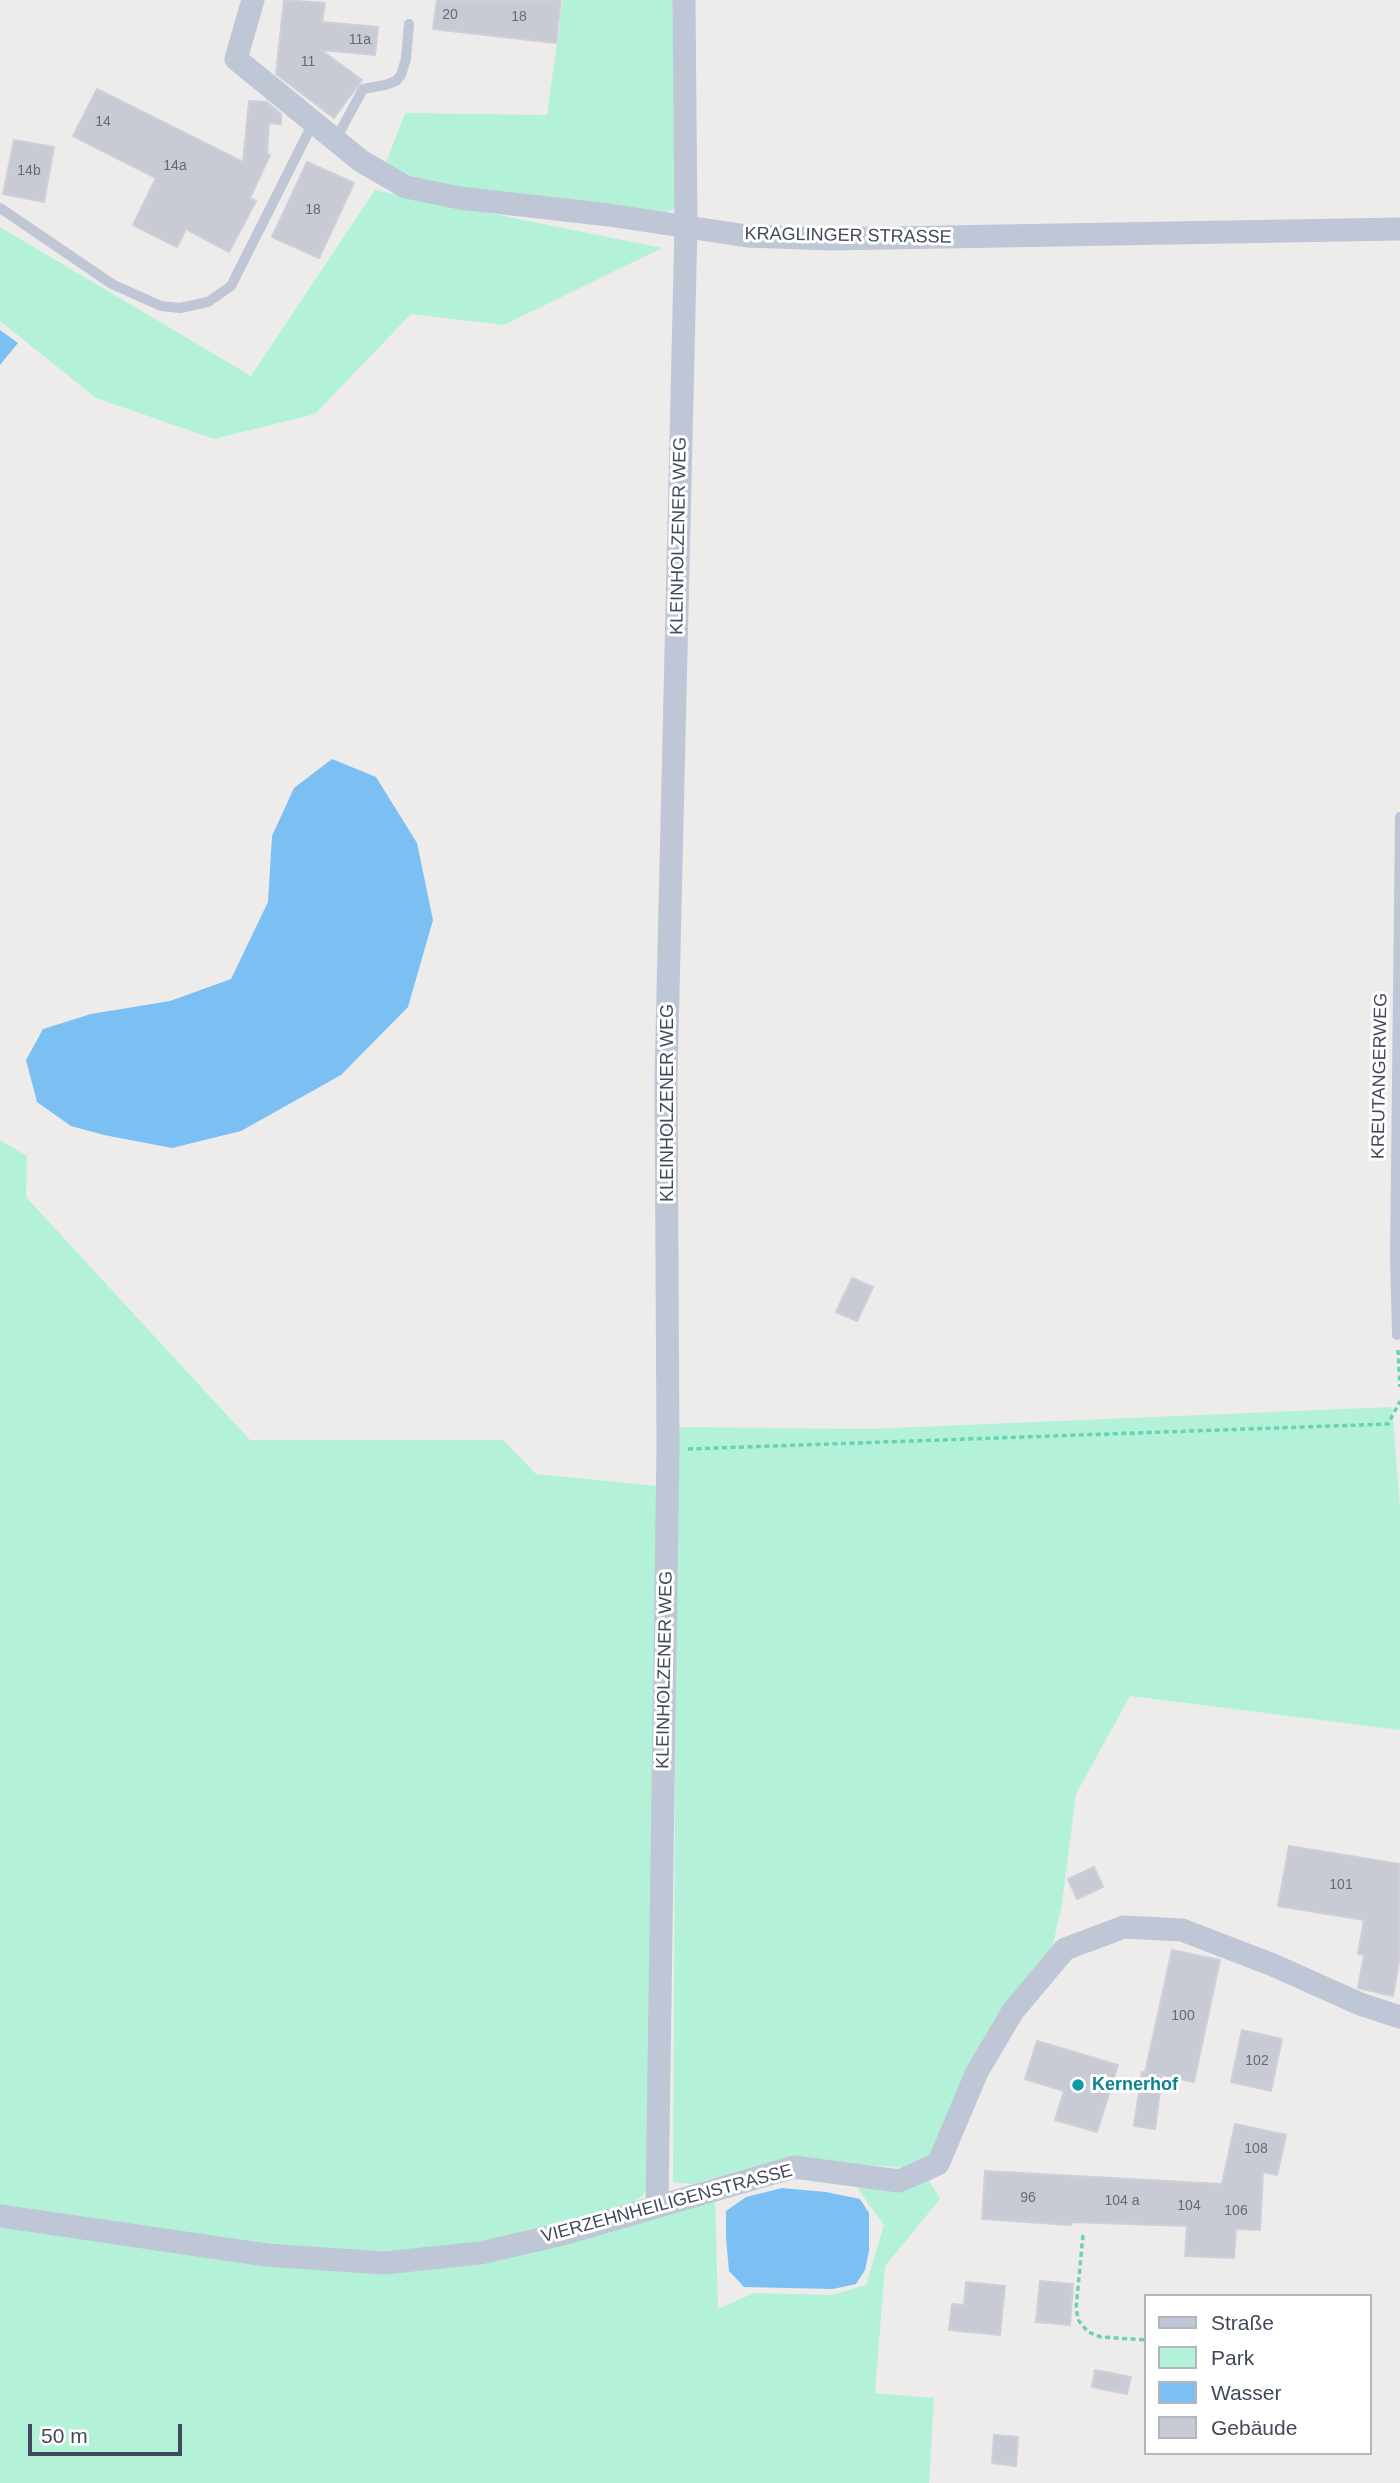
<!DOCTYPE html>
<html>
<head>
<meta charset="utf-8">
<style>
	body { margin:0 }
	#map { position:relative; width:1400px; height:2483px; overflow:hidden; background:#eeebeb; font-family:Arial,sans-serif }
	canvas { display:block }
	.legend { position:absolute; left:1144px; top:2294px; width:228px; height:161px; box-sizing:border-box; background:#fff; border:2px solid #b3b6bd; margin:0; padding:9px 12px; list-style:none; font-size:21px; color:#42495a }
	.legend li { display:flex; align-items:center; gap:14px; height:35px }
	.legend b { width:35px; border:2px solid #b3b6bd }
	.scale { position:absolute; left:28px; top:2424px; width:154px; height:32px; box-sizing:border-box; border:4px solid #42495a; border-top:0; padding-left:9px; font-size:21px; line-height:24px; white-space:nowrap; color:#42495a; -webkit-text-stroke:5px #fff; paint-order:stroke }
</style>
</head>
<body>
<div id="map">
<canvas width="1400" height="2483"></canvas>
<ul class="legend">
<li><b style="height:9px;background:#bfc6d5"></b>Straße</li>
<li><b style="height:19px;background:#b3f2d9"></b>Park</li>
<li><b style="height:19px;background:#7cc0f3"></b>Wasser</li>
<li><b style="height:19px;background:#c9cbd4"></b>Gebäude</li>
</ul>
<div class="scale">50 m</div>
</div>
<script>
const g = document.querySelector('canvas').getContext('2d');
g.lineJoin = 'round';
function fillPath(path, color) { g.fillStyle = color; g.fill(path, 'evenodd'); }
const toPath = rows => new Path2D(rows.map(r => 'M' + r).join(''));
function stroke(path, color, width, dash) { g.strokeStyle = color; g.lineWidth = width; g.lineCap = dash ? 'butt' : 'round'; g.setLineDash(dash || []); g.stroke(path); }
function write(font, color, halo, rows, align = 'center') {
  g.font = font + ' Arial,sans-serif'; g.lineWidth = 6; g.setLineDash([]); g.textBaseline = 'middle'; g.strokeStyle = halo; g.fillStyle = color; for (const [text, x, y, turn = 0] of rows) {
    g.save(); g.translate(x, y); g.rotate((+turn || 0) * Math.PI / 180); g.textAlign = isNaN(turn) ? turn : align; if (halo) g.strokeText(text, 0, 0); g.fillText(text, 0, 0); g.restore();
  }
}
const green = toPath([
	[563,0,683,0,678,194,674,209,663,213,463,194,384,168,405,113,547,115],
	[375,190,662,248,504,325,411,314,315,414,214,439,96,398,0,321,0,227,251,376],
	[0,1140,27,1156,26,1197,250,1440,503,1440,536,1474,657,1486,648,2184,643,2196,621,2209,464,2247,401,2252,330,2251,234,2243,0,2209],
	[1392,1407,1400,1508,1400,1730,1130,1696,1076,1794,1062,1903,1052,1949,935,2156,919,2168,861,2165,812,2158,757,2166,692,2184,673,2182,677,1427,869,1429],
	[927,2177,940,2199,885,2266,875,2393,934,2398,929,2483,0,2483,0,2223,339,2271,715,2196,718,2309,754,2293,832,2295,866,2285,884,2225,853,2182]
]);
const water = toPath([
	[0,330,18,343,0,365],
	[332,759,376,777,417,843,433,920,408,1007,341,1075,241,1131,172,1148,104,1135,71,1126,37,1102,26,1060,43,1029,91,1014,170,1001,231,979,268,902,272,836,294,788],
	[782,2188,826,2192,860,2199,869,2213,869,2251,865,2270,856,2284,833,2289,744,2287,729,2271,726,2238,726,2211,746,2197]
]);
const building = toPath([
	[284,0,325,3,322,22,378,27,375,55,321,50,362,80,334,118,276,74,284,0],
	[437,0,561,0,556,43,433,29,437,0],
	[97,89,243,162,249,101,267,102,281,114,281,124,269,123,267,154,270,155,250,198,256,201,229,252,186,229,177,247,133,225,156,178,73,136,97,89],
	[14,140,54,147,44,202,3,194,14,140],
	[307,162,354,183,319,258,272,237,307,162],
	[852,1278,873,1287,857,1321,836,1312,852,1278],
	[1289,1846,1400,1864,1400,1955,1393,1996,1358,1988,1364,1955,1358,1954,1364,1920,1278,1906,1289,1846],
	[1094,1867,1103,1887,1077,1899,1068,1879,1094,1867],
	[1172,1950,1220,1960,1194,2082,1162,2075,1155,2129,1134,2126,1142,2072,1145,2073,1172,1950],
	[1242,2030,1282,2039,1271,2091,1231,2082,1242,2030],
	[1037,2041,1118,2065,1097,2132,1055,2120,1064,2091,1025,2079,1037,2041],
	[1235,2124,1286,2135,1277,2175,1263,2172,1260,2230,1236,2229,1234,2258,1185,2256,1187,2226,1071,2222,1071,2225,982,2219,985,2171,1222,2184,1235,2124],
	[1040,2281,1073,2284,1070,2325,1036,2322,1040,2281],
	[966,2282,1005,2286,1000,2335,949,2330,952,2304,964,2305,966,2282],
	[1095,2370,1131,2377,1127,2394,1092,2387,1095,2370],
	[994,2435,1018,2437,1016,2466,992,2463,994,2435]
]);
const path = toPath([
	[1398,1350,1400,1387],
	[688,1449,1388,1424,1400,1401],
	[1083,2235,1076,2309,1079,2321,1088,2332,1101,2337,1146,2340]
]);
const service = toPath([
	[335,141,363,89,385,85,396,81,401,75,406,59,409,24],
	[0,208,112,284,161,306,180,308,208,302,231,286,313,123],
	[1397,1335,1395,1257,1400,817]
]);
const minor = toPath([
	[253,0,236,59,361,161,406,187,460,198,609,215,747,236,830,239,1400,229],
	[657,2206,668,1449,666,1078,686,226,684,0],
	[0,2216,266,2255,384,2263,480,2253,563,2234,794,2167,899,2181,938,2164,977,2072,1013,2011,1065,1949,1124,1927,1182,1930,1273,1965,1360,2004,1400,2017]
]);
const markers = [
	[1078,2085,7,"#0f9aa8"]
];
const numberNames = [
	["20",450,15],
	["18",519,17],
	["11a",360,40],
	["11",308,62],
	["14",103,122],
	["14a",175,166],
	["14b",29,171],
	["18",313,210],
	["101",1341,1885],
	["100",1183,2016],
	["102",1257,2061],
	["108",1256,2149],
	["96",1028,2198],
	["104 a",1122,2201],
	["104",1189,2206],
	["106",1236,2211]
];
const streetNames = [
	["KRAGLINGER STRASSE",848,236,1],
	["KLEINHOLZENER WEG",679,536,-89],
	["KREUTANGERWEG",1380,1076,-89],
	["KLEINHOLZENER WEG",668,1103,-90],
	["KLEINHOLZENER WEG",665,1670,-89],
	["VIERZEHNHEILIGENSTRASSE",667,2204,-15]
];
const cultureNames = [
	["Kernerhof",1092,2085]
];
fillPath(green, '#b3f2d9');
fillPath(water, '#7cc0f3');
fillPath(building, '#c9cbd4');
stroke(building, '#cecfd8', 2);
stroke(path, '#68d2b6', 3.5, [5, 3.5]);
stroke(service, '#bfc6d5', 10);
stroke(minor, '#bfc6d5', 23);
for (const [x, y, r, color] of markers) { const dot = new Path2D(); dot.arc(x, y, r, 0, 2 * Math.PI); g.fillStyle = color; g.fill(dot); stroke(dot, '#fff', 2.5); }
write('14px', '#646a78', null, numberNames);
write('18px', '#42495a', '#fff', streetNames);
write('bold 18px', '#0d838f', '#fff', cultureNames, 'left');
</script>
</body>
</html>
